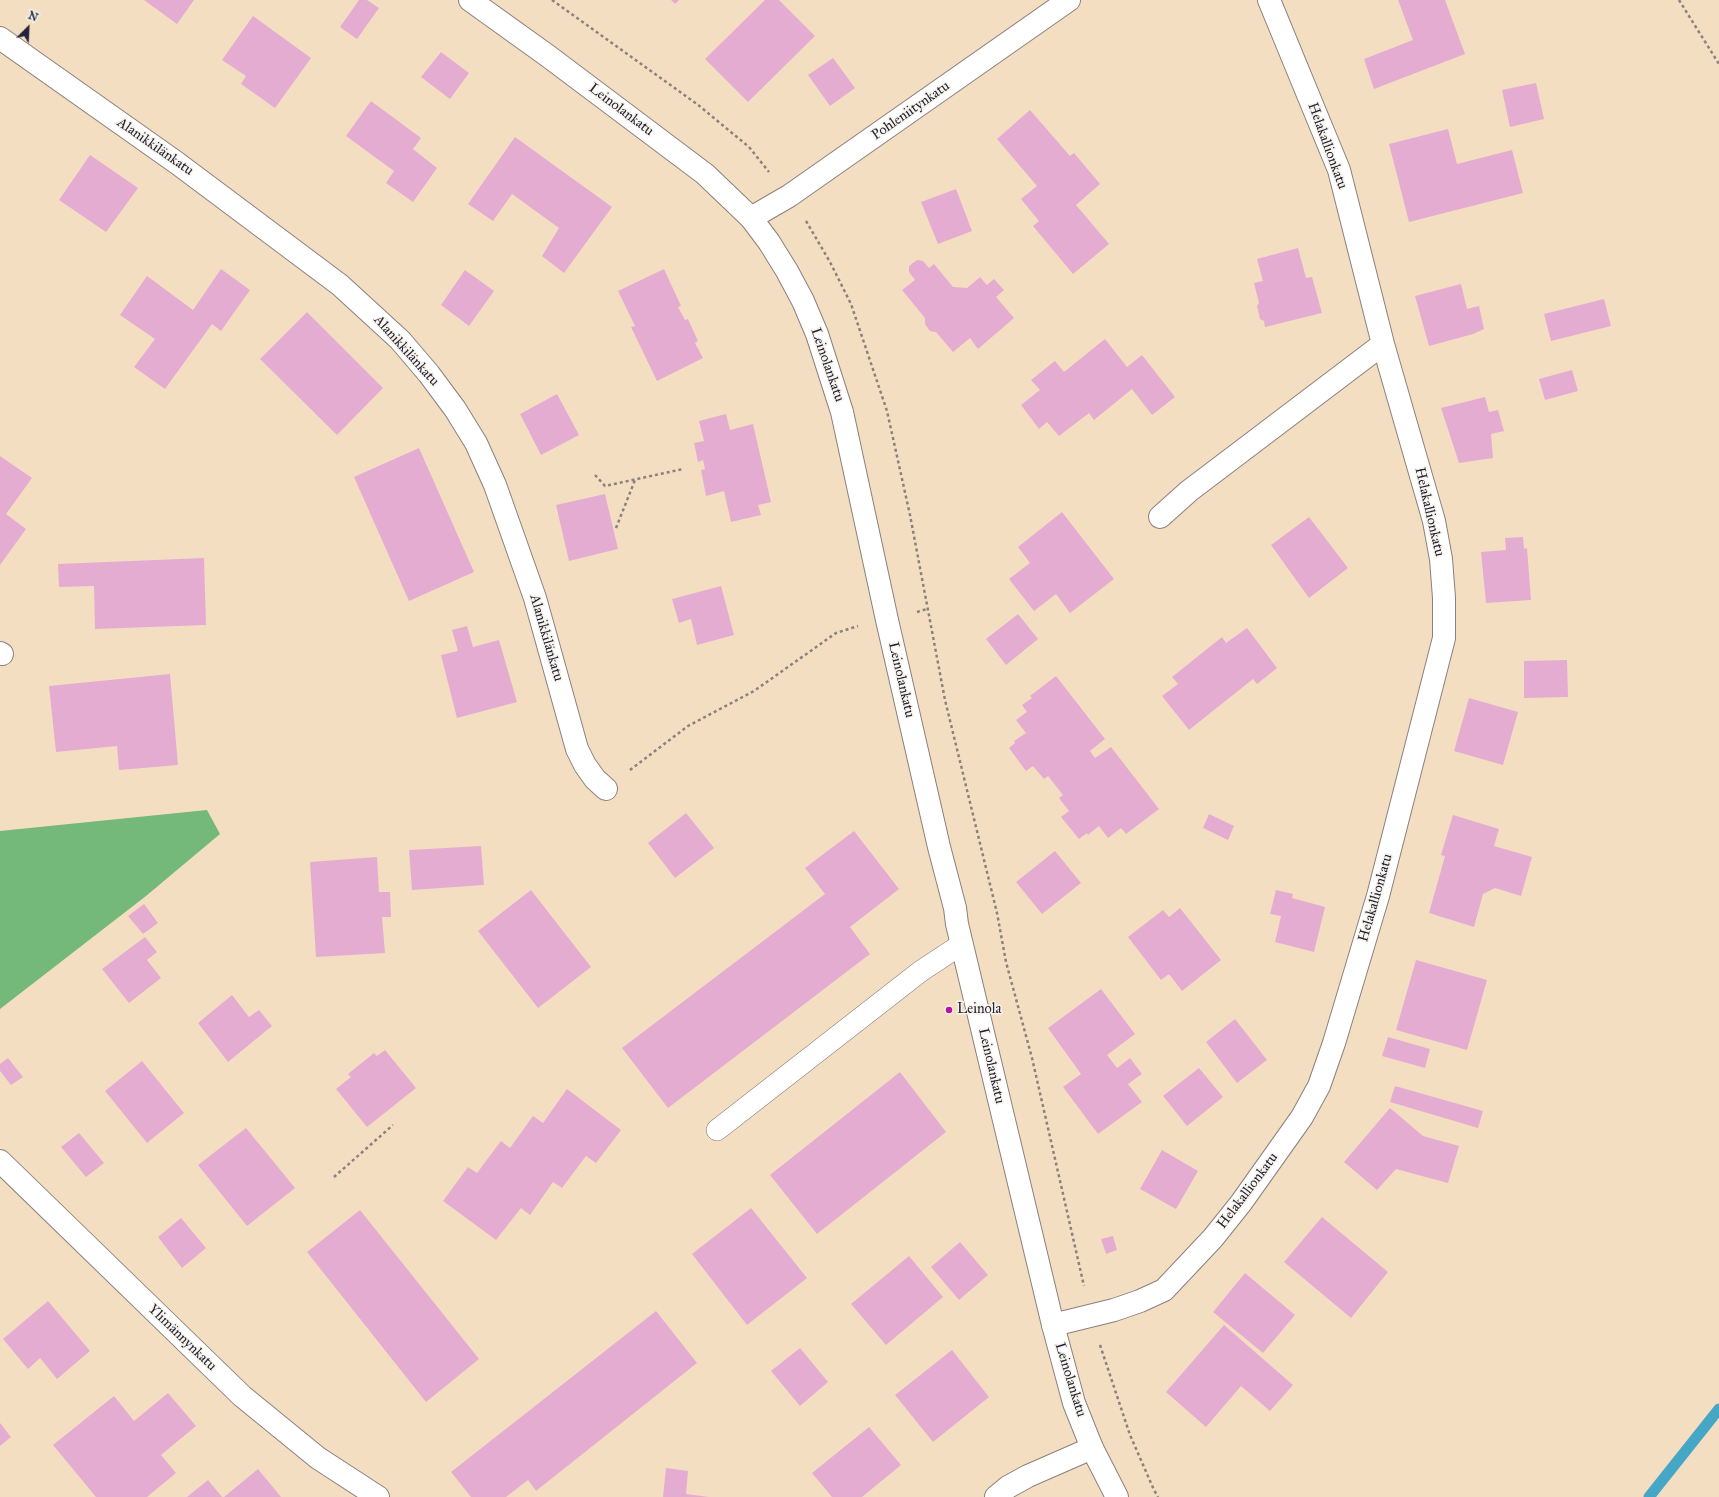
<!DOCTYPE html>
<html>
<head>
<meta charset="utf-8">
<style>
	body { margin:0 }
	#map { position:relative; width:1719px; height:1497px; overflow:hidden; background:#f4dec2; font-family:"IM FELL Great Primer",serif }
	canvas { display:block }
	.north { position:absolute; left:8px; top:8px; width:40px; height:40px; -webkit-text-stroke:3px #f7f3e8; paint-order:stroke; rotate:24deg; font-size:11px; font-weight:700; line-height:16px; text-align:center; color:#22223b }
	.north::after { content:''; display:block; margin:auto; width:14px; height:18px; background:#22223b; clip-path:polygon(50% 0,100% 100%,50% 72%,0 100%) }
</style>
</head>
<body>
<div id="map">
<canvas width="1719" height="1497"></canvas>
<div class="north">N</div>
</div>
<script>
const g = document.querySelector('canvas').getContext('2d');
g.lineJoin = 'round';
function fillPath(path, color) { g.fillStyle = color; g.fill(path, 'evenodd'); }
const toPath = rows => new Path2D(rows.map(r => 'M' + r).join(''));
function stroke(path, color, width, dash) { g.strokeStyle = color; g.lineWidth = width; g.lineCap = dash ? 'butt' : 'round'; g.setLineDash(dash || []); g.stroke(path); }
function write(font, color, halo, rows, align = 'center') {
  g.font = font + ' "IM FELL Great Primer",serif'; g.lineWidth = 3; g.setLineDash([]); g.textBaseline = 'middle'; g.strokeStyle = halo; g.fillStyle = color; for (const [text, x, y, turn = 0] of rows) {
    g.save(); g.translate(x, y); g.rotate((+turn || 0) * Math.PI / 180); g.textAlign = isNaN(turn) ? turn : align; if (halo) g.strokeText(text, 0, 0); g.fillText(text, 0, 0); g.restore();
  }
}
const forest = toPath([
	[207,810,220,834,146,896,0,1009,0,831]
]);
const stream = toPath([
	[1649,1497,1719,1409]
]);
const building = toPath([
	[144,0,194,0,177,24],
	[359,0,367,0,379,8,357,39,340,27],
	[671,0,679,0,675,4],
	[765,0,779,0,815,36,748,102,705,59],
	[1398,0,1445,0,1465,54,1374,89,1364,59,1413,40],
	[253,16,311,58,275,108,241,84,246,76,222,60],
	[441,52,469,73,450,99,421,77],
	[833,58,855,88,830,106,808,75],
	[1536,83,1544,119,1510,127,1502,90],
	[371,101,421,138,413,149,437,168,413,202,386,183,394,171,346,136],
	[1030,110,1070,156,1074,153,1100,184,1076,205,1109,244,1073,274,1033,226,1039,221,1021,199,1037,186,997,139],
	[1448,129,1457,164,1512,150,1523,193,1409,222,1389,144],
	[515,137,612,207,564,273,542,256,559,228,512,194,493,221,468,204],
	[90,155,138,188,106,232,59,200],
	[956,189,972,231,938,244,921,202],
	[1298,248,1306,278,1312,277,1322,313,1265,327,1264,321,1260,319,1257,306,1259,303,1254,283,1263,281,1257,259],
	[917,260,923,261,929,268,934,264,953,287,967,288,980,277,987,285,994,279,1004,290,996,297,1014,318,978,349,970,338,953,352,936,332,930,331,925,324,925,318,902,290,915,280,909,272,909,266],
	[221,269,250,290,221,331,212,324,165,389,134,367,155,339,120,315,147,276,193,310],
	[664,269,681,306,678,307,685,320,688,319,698,341,695,343,703,358,657,381,631,327,635,326,618,291],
	[465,270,494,291,469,326,441,305],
	[1461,284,1467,309,1479,306,1484,329,1473,334,1429,346,1415,296],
	[1604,299,1611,326,1551,341,1544,314],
	[307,312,383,388,337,435,260,359],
	[1105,339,1127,367,1142,355,1175,397,1152,415,1132,389,1094,420,1089,413,1059,436,1047,422,1039,429,1021,405,1040,390,1031,380,1055,361,1064,372],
	[1572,370,1578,391,1545,400,1539,379],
	[557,394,579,435,541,455,520,414],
	[1485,397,1489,412,1498,410,1504,431,1491,434,1493,458,1459,463,1441,408],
	[726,414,730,430,753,424,771,502,758,505,761,515,731,522,724,491,706,496,701,470,705,469,703,460,698,462,694,443,704,441,699,421],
	[419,448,474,572,409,601,354,477],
	[0,456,32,478,6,514,26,529,0,565],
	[605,494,618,549,569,561,556,505],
	[1062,512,1114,579,1070,613,1056,594,1034,611,1009,579,1030,563,1018,547],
	[1309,517,1348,568,1309,598,1271,545],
	[1523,537,1524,549,1527,548,1531,600,1486,603,1481,552,1506,550,1505,538],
	[204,558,206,625,95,629,94,586,59,587,58,564],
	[721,586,734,635,697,645,691,619,679,623,672,599],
	[1018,614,1038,639,1006,665,986,639],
	[467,626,473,647,499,640,517,702,457,718,441,655,458,651,452,630],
	[1247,628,1277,668,1257,684,1253,679,1189,730,1162,696,1178,684,1172,677,1222,637,1226,643],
	[1567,660,1568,697,1524,698,1524,661],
	[170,674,178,765,119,770,117,746,56,752,49,686],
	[1056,676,1105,739,1090,751,1095,758,1111,747,1159,809,1126,834,1121,828,1108,838,1099,826,1088,835,1087,833,1079,839,1061,817,1069,811,1059,798,1063,795,1048,776,1044,779,1033,766,1026,771,1009,748,1015,743,1014,741,1026,733,1016,720,1027,712,1022,705,1032,698,1030,696],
	[1469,698,1518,712,1503,765,1454,751],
	[686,813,714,848,675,878,648,843],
	[1209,814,1234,826,1228,840,1203,828],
	[1453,815,1499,829,1494,846,1532,857,1521,896,1495,888,1483,894,1474,927,1429,913,1445,856,1441,855],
	[854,831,899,889,850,927,870,954,668,1108,622,1048,825,894,805,868],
	[481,846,484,885,412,890,409,850],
	[1055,851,1081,883,1042,914,1016,882],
	[377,857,379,892,390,892,391,917,382,917,385,953,316,957,310,862],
	[531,890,591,967,538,1008,478,931],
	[1276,890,1293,894,1292,898,1325,907,1314,952,1275,942,1281,916,1270,914],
	[144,904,158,923,143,934,128,916],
	[1180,908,1221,960,1182,991,1169,974,1161,980,1128,937,1163,910,1169,917],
	[145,937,157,952,147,960,161,978,129,1003,102,969],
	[1416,960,1487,980,1467,1050,1396,1030],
	[1101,989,1135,1034,1107,1055,1117,1068,1130,1058,1142,1074,1128,1084,1142,1102,1098,1134,1063,1087,1081,1074,1048,1028],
	[232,995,249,1017,259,1010,272,1026,228,1062,198,1023],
	[1235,1019,1267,1060,1237,1083,1206,1042],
	[1388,1037,1430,1049,1425,1068,1382,1056],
	[385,1050,416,1088,367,1127,336,1089,351,1077,348,1074,374,1053,377,1056],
	[8,1058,23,1077,11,1085,0,1071,0,1064],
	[142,1061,184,1113,147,1143,105,1091],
	[1199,1068,1223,1097,1187,1126,1163,1096],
	[900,1072,946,1132,817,1234,770,1175],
	[1395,1086,1483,1111,1478,1128,1390,1102],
	[567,1089,621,1130,596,1163,586,1156,562,1188,553,1182,530,1215,521,1208,496,1240,443,1201,468,1167,477,1173,501,1141,510,1148,533,1116,543,1123],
	[1390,1108,1423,1136,1459,1146,1448,1183,1396,1169,1377,1190,1344,1162],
	[246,1128,295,1188,247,1226,198,1165],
	[79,1133,104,1163,86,1177,61,1147],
	[1162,1150,1198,1171,1176,1209,1140,1189],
	[751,1208,807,1278,747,1325,692,1254],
	[360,1210,479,1359,426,1402,307,1252],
	[1322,1217,1388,1272,1351,1318,1284,1262],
	[181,1218,206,1248,182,1268,158,1237],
	[1113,1236,1117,1250,1106,1254,1101,1239],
	[960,1242,988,1275,959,1300,931,1267],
	[909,1256,943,1297,886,1345,851,1304],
	[1245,1273,1295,1315,1263,1353,1213,1312],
	[48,1301,90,1351,57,1379,40,1358,28,1369,3,1339],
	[656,1311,697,1363,536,1491,528,1480,506,1497,471,1497,451,1472],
	[1224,1325,1293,1385,1270,1411,1241,1386,1206,1427,1166,1392],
	[800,1348,828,1382,800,1406,771,1371],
	[952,1350,989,1397,933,1442,895,1395],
	[168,1393,196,1426,161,1455,176,1473,147,1497,96,1497,53,1445,114,1396,134,1421],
	[0,1423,11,1437,0,1446],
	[869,1427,901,1465,862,1497,832,1497,812,1473],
	[666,1468,688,1471,686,1494,709,1497,663,1497],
	[258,1469,281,1497,224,1497],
	[208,1480,222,1497,187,1497]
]);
const path = toPath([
	[552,0,697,104,749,147,769,172],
	[1679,0,1719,64],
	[806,221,830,262,851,304,887,411,910,515,945,700,997,913,1006,962,1032,1058,1084,1286],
	[595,475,605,486,683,469],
	[616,528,635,480],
	[917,612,927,609],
	[630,770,688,726,754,691,836,633,858,626],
	[334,1177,393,1125],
	[1100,1345,1130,1435,1154,1490,1158,1497]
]);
const service = toPath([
	[717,1130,921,971,962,944]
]);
const minor = toPath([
	[0,38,177,163,340,285,400,340,429,374,455,409,476,443,495,485,535,598,577,749,585,765,595,779,606,789],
	[751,218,789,196,1069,0],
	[1160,517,1189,491,1383,344],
	[0,653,2,654],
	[0,1161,242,1396,318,1458,378,1497],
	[1053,1325,1114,1310,1140,1301,1164,1290,1213,1238,1241,1203,1302,1117,1319,1086,1334,1043,1378,896,1444,638,1444,598,1441,559,1434,521,1383,344,1339,170,1269,0],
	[996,1497,1008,1487,1028,1476,1092,1448]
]);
const tertiary = toPath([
	[470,0,548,56,705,174,751,218,769,242,787,271,803,301,817,334,842,412,887,620,939,847,955,908,957,924,1053,1325,1074,1403,1092,1448,1117,1497]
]);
const markers = [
	[949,1010,4,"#b5179e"]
];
const streetNames = [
	["Leinolankatu",621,110,37],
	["Pohleniitynkatu",911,111,-35],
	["Helakallionkatu",1327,146,70],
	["Alanikkilänkatu",155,147,35],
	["Alanikkilänkatu",406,351,48],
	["Leinolankatu",827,365,71],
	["Helakallionkatu",1429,512,77],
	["Alanikkilänkatu",546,638,74],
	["Leinolankatu",901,680,77],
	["Helakallionkatu",1376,898,-74],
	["Leinolankatu",991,1066,77],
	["Helakallionkatu",1248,1191,-53],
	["Ylimännynkatu",182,1338,44],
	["Leinolankatu",1070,1380,73]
];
const poiNames = [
	["Leinola",957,1010]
];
fillPath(forest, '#74b87a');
stroke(stream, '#45a6c5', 11);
fillPath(building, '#e5acd2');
stroke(service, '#8b807e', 22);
stroke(minor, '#8b807e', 24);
stroke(tertiary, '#8b807e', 24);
stroke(path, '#8b807e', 2.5, [3, 3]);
stroke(service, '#fff', 21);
stroke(minor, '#fff', 22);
stroke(tertiary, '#fff', 22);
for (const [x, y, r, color] of markers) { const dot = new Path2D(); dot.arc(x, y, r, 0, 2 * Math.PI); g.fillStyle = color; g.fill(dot); stroke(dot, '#f7f3e8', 1.5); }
write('14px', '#22223b', '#f7f3e8', streetNames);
write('14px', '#22223b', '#f7f3e8', poiNames, 'left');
</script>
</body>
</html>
